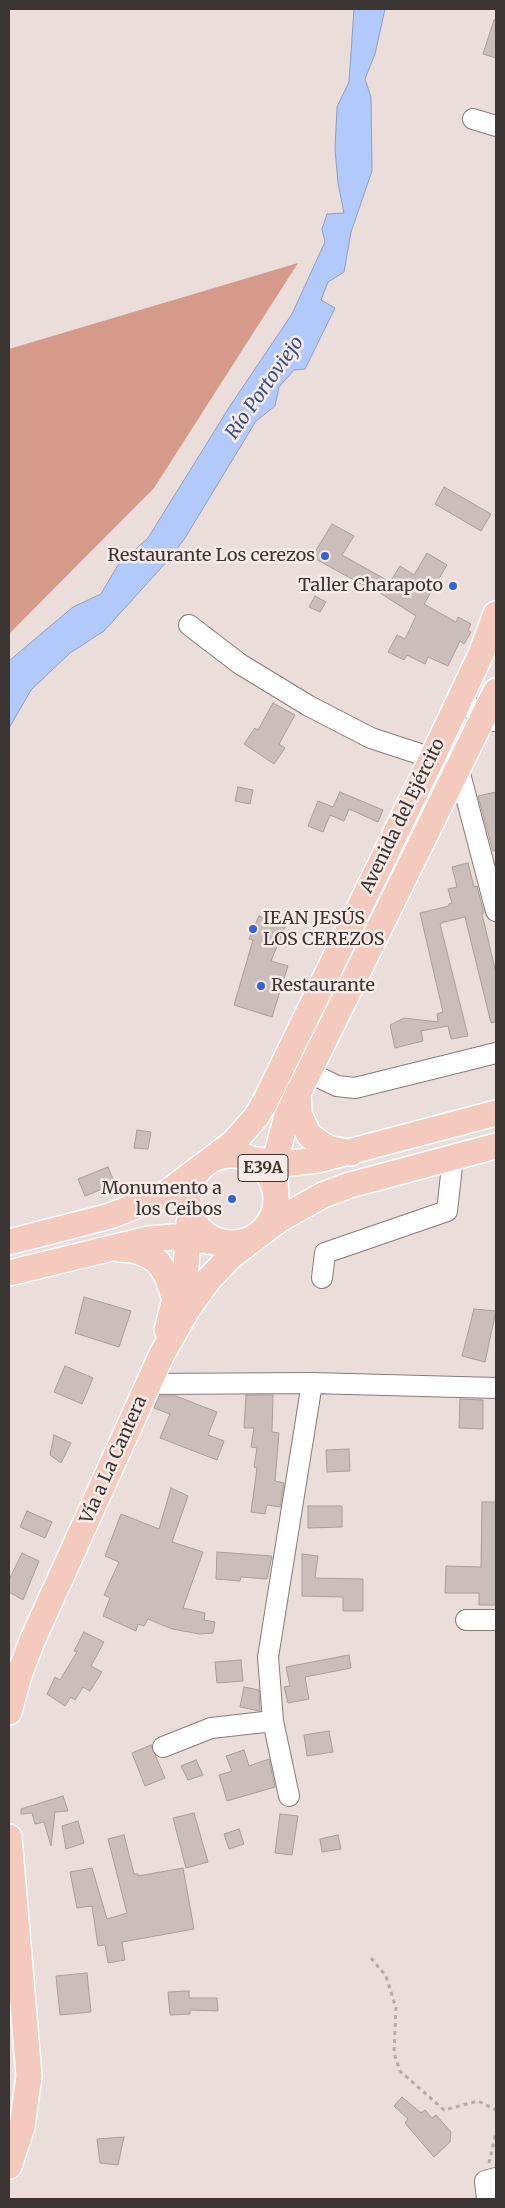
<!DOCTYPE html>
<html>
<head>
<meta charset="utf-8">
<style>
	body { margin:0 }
	#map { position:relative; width:505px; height:2208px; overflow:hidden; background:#eaddda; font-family:Merriweather,serif }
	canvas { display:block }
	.frame { position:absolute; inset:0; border:10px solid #3a3533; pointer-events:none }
</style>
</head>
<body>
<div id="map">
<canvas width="505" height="2208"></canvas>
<div class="frame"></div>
</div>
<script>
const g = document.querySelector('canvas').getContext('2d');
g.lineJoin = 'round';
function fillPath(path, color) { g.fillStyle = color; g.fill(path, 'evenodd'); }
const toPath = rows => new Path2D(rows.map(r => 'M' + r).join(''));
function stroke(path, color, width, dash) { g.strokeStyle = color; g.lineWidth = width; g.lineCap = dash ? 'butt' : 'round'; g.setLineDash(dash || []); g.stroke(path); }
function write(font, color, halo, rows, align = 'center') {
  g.font = font + ' Merriweather,serif'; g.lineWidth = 5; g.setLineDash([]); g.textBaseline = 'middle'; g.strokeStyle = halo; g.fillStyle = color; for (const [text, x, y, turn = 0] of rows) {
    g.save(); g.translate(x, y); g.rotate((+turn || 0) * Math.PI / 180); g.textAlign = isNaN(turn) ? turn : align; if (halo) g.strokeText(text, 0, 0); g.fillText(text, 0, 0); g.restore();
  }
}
const forest = toPath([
	[298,263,154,488,9,634,9,349]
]);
const water = toPath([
	[354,9,385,9,375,54,365,79,371,97,372,171,351,232,344,272,328,282,321,300,335,308,305,369,294,370,279,387,275,406,256,421,185,538,170,558,104,631,70,653,31,690,9,728,9,661,73,607,101,594,118,565,148,538,230,406,292,314,325,242,322,229,327,214,344,213,338,183,335,149,337,107,349,82,354,9]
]);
const building = toPath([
	[494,20,496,20,496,58,483,54,494,20],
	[444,487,491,514,481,531,435,504,444,487],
	[332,524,354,536,342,555,390,582,400,566,414,575,427,553,447,565,424,604,456,622,458,617,471,624,468,630,471,632,464,644,460,641,448,666,428,657,425,664,407,655,404,660,388,652,397,635,405,639,416,616,366,584,365,586,312,557,332,524],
	[315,596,326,602,320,612,309,607,315,596],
	[273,703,295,715,279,744,285,748,274,764,244,744,255,728,258,730,273,703],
	[238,787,253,790,250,804,235,801,238,787],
	[340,792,383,810,378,822,349,809,344,821,330,815,323,832,308,826,318,801,333,807,340,792],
	[496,792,496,851,493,851,478,796,496,792],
	[468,863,474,887,477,886,484,913,482,914,496,973,496,1022,491,1023,465,917,444,922,440,924,468,1036,451,1039,448,1026,421,1031,423,1041,395,1048,390,1025,404,1018,438,1022,437,1014,443,1012,420,913,449,906,449,904,452,903,448,889,457,887,452,867,468,863],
	[259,916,285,927,271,961,288,966,272,1017,234,1005,253,940,249,939,259,916],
	[137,1130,151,1132,148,1149,134,1148,137,1130],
	[108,1167,115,1184,85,1196,78,1179,108,1167],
	[84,1297,131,1311,119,1347,75,1333,84,1297],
	[474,1309,496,1311,485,1362,462,1356,474,1309],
	[65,1366,93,1378,82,1404,54,1392,65,1366],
	[246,1395,273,1395,272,1432,279,1433,275,1481,284,1483,280,1507,267,1505,265,1514,251,1512,257,1468,254,1467,257,1448,251,1447,254,1428,244,1428,246,1395],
	[159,1396,176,1396,217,1412,208,1435,224,1441,217,1460,160,1438,170,1414,154,1408,159,1396],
	[460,1399,483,1400,483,1429,459,1428,460,1399],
	[54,1435,71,1443,61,1463,50,1455,54,1435],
	[349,1449,350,1471,327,1472,326,1450,349,1449],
	[171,1488,188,1496,172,1542,203,1552,183,1608,205,1613,204,1620,215,1622,213,1633,200,1634,172,1629,148,1619,144,1626,138,1624,136,1631,103,1616,110,1598,104,1595,119,1562,105,1556,121,1514,159,1529,171,1488],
	[482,1502,496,1502,496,1605,479,1605,479,1593,445,1593,446,1566,481,1567,482,1502],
	[308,1506,342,1506,342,1527,308,1528,308,1506],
	[27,1511,52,1522,45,1538,20,1527,27,1511],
	[217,1552,272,1556,267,1579,241,1577,240,1581,216,1579,217,1552],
	[22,1553,39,1561,23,1600,9,1592,9,1580,22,1553],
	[302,1554,318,1556,315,1578,363,1579,363,1611,343,1611,343,1597,302,1596,302,1554],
	[84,1632,104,1642,91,1666,102,1672,90,1691,83,1687,75,1700,71,1697,65,1706,47,1694,55,1677,60,1680,77,1652,74,1651,84,1632],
	[349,1655,351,1668,305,1677,309,1699,288,1703,284,1687,290,1686,286,1667,349,1655],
	[241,1660,243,1681,217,1683,215,1662,241,1660],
	[244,1687,259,1690,260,1711,240,1707,244,1687],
	[329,1731,333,1752,307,1756,304,1735,329,1731],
	[151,1745,165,1778,145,1786,132,1753,151,1745],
	[244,1750,249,1766,269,1759,275,1787,227,1801,219,1775,232,1771,226,1756,244,1750],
	[196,1760,203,1775,188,1780,181,1766,196,1760],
	[63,1796,68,1811,55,1812,51,1846,44,1822,35,1824,32,1813,21,1814,21,1809,63,1796],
	[194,1813,208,1862,186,1868,173,1818,194,1813],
	[280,1814,298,1816,292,1855,275,1853,280,1814],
	[78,1821,84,1843,66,1849,62,1826,78,1821],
	[239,1829,244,1844,229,1849,224,1834,239,1829],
	[124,1835,134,1874,138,1874,138,1876,183,1868,194,1929,122,1942,125,1960,108,1963,105,1945,98,1946,92,1906,77,1908,70,1872,92,1868,107,1919,127,1913,108,1839,124,1835],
	[338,1835,341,1849,322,1852,320,1839,338,1835],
	[87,1973,91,2012,60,2015,56,1976,87,1973],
	[189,1991,189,1998,217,1998,218,2011,190,2010,190,2014,170,2015,168,1992,189,1991],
	[402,2097,421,2113,425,2110,432,2118,436,2115,451,2132,450,2142,434,2157,405,2123,408,2119,394,2106,402,2097],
	[124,2137,118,2165,100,2163,97,2139,124,2137]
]);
const path = toPath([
	[371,1958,386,1976,396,2008,394,2053,400,2071,444,2110,478,2101,496,2110],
	[489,2163,496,2132]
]);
const minor = toPath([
	[473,119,496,126],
	[189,625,240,664,309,706,371,738,432,758],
	[461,697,483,720,496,721],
	[459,770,496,911],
	[308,1072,337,1086,355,1088,496,1053],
	[322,1278,325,1253,447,1211,453,1157],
	[149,1384,312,1383,496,1388],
	[466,1620,496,1620],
	[163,1747,211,1728,273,1721],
	[289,1796,273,1721,268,1657,312,1383],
	[487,2199,485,2181,496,2178]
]);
const major = toPath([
	[298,1092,299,1114,309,1135,327,1148,351,1153],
	'188 1199a44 44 0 1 1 88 0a44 44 0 1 1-88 0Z',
	[258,1160,283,1164,318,1160,496,1113],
	[276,1196,274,1164,287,1116,496,691],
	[9,1242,110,1216,164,1195,233,1143,256,1117,265,1102,432,758,481,654,496,614],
	[119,1249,134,1250,147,1255,158,1262,166,1274,175,1299,167,1330],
	[9,1273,149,1239,173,1237,217,1242],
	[179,1307,185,1280,189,1223],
	[9,1712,19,1675,32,1641,162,1354,187,1310,209,1279,231,1256,280,1219,323,1195,350,1185,496,1146],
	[9,1837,29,2076,22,2127,9,2166]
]);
const markers = [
	[325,556,5,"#3663d3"],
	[453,586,5,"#3663d3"],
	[253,929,5,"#3663d3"],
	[261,986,5,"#3663d3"],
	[232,1199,5,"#3663d3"]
];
const shields = [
	[263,1168,50]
];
const shieldNames = [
	["E39A",263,1168]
];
const poiNames = [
	["Restaurante Los cerezos",315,556],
	["Taller Charapoto",443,586],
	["IEAN JESÚS",263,919,"left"],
	["LOS CEREZOS",263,940,"left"],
	["Restaurante",271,986,"left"],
	["Monumento a",222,1189],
	["los Ceibos",222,1210]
];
const streetNames = [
	["Avenida del Ejército",403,816,-64],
	["Vía a La Cantera",114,1460,-66]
];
const waterNames = [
	["Río Portoviejo",265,388,-55]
];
fillPath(forest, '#d59a8a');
fillPath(water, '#b2cafb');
stroke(water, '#8e9dbf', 1);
fillPath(building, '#cabdba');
stroke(building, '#a99d9a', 1);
stroke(minor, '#877b78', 22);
stroke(major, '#fff', 28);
stroke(path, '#b5aaa8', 3, [4, 4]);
stroke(minor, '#fff', 20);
stroke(major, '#f5cabe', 25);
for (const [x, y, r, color] of markers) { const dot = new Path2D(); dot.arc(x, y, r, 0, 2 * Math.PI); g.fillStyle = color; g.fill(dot); stroke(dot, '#f8ebe7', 2); }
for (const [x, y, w] of shields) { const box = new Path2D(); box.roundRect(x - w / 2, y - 13.5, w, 27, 4); g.fillStyle = '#f8ebe7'; g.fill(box); stroke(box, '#3a3533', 1); }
write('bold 16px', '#3a3533', null, shieldNames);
write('18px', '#3a3533', '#f8ebe7', poiNames, 'right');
write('18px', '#3a3533', '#f8ebe7', streetNames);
write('italic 19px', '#36508d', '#f8ebe7', waterNames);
</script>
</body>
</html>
